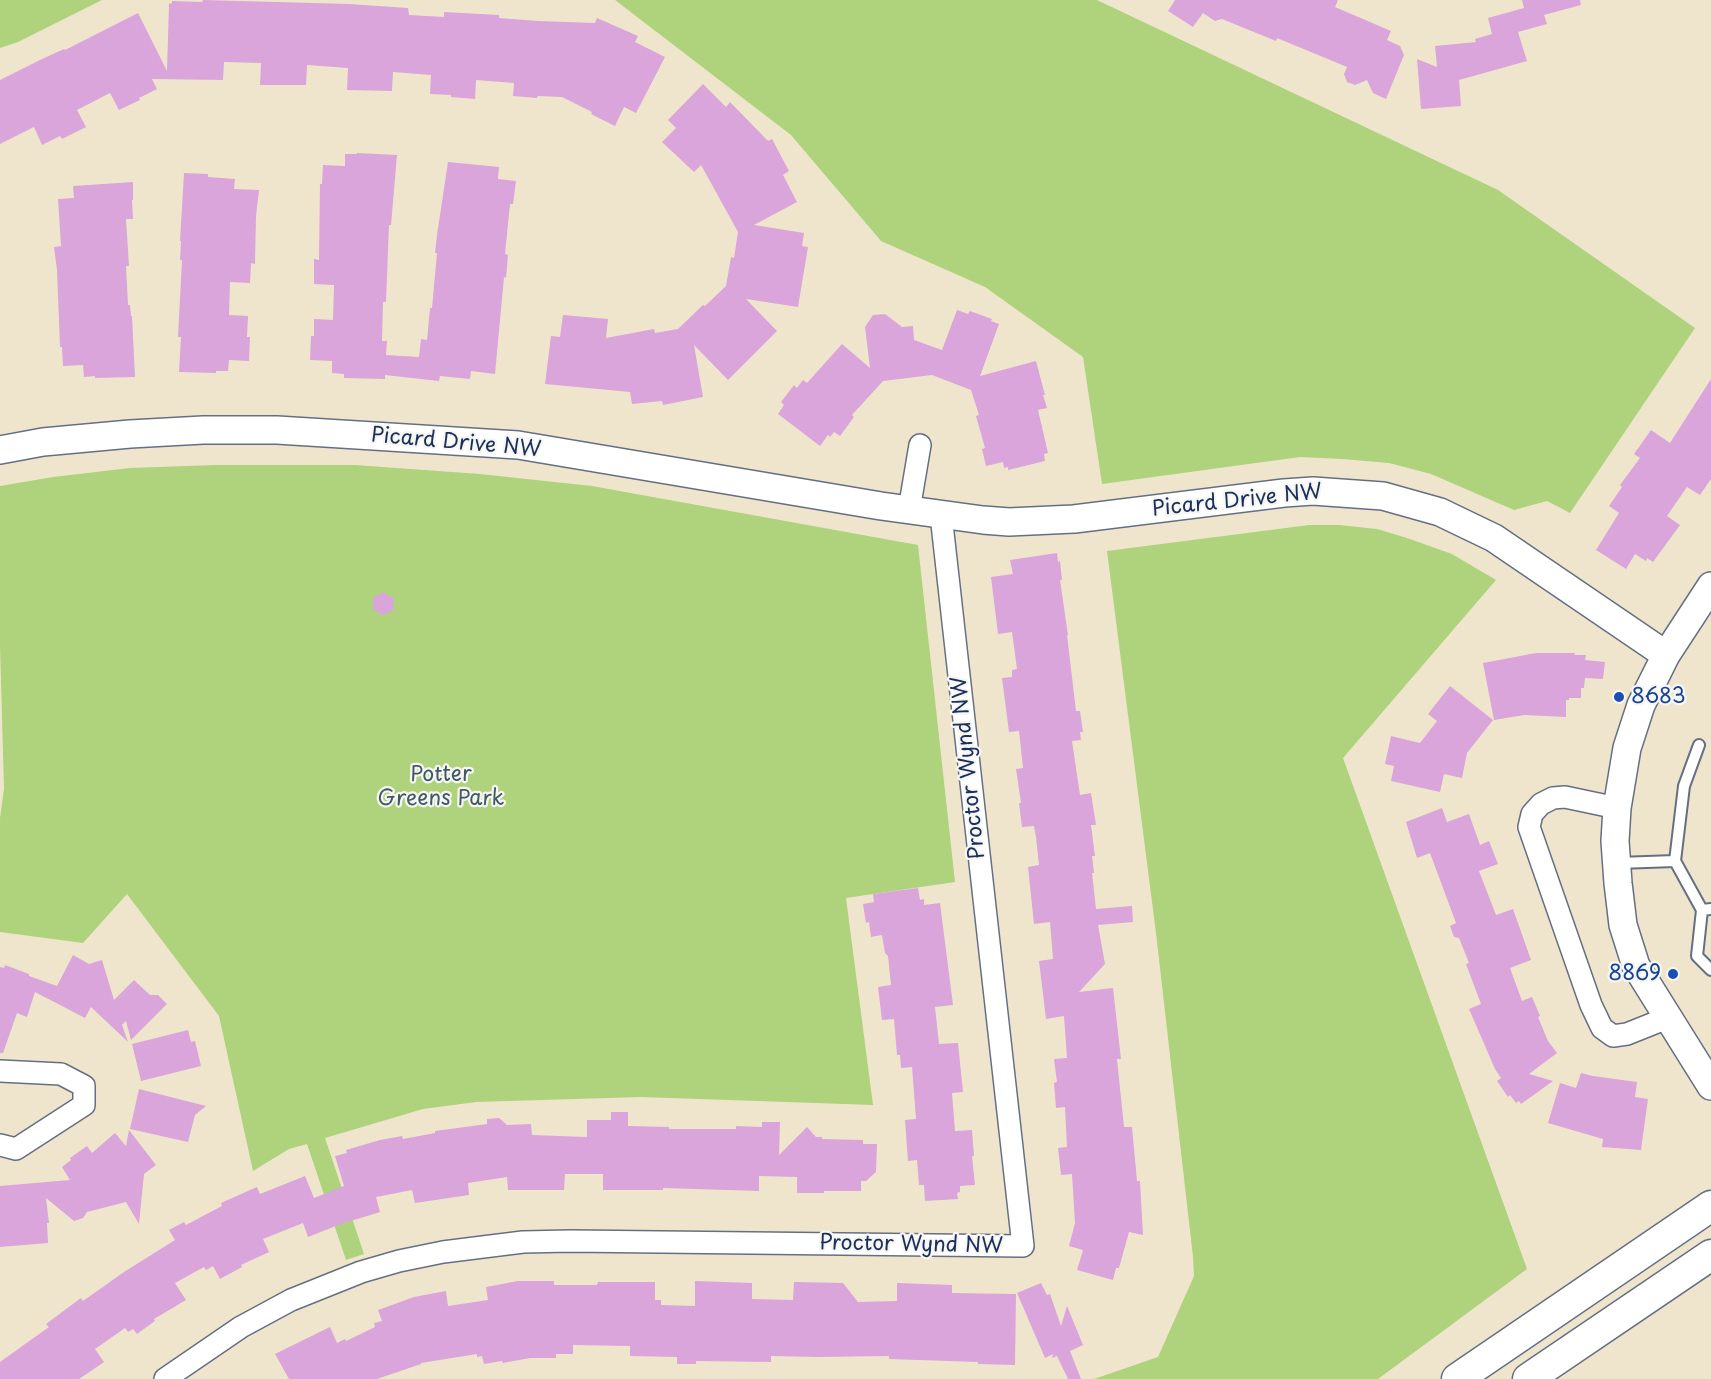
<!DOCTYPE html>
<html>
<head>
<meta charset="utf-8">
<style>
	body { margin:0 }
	canvas { display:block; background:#efe5cc }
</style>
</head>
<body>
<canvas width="1711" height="1379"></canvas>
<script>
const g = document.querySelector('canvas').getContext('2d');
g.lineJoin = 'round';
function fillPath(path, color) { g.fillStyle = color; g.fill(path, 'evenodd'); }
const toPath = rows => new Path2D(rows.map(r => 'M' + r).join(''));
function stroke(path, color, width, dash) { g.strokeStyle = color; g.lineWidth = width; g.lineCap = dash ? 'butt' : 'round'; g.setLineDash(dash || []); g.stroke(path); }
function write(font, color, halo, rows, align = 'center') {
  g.font = font + ' "Playpen Sans",sans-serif'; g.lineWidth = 4.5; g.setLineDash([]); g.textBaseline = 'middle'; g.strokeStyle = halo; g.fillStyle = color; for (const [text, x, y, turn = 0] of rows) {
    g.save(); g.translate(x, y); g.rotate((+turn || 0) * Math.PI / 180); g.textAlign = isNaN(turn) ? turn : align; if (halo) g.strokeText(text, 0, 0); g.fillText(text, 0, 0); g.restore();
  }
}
const green = toPath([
	[0,0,102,0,18,42,0,48],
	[615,0,1097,0,1498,190,1695,328,1570,513,1547,501,1514,510,1431,474,1389,463,1342,459,1300,457,1102,484,1083,357,985,287,881,241,791,135],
	[215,465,355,465,480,474,592,486,918,545,955,882,846,898,873,1105,641,1097,476,1102,423,1109,325,1138,364,1254,346,1260,307,1144,289,1149,253,1171,219,1016,127,894,83,943,0,932,0,818,4,789,0,645,0,486,53,477,130,468],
	[1309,525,1339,525,1377,529,1407,538,1452,554,1496,580,1343,758,1527,1269,1378,1379,1094,1379,1158,1357,1194,1276,1193,1257,1156,933,1107,551]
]);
const building = toPath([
	[203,0,349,4,408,8,409,15,444,17,444,12,499,15,499,18,538,21,595,23,597,18,638,36,635,42,665,57,636,113,624,107,615,126,591,114,592,112,562,97,538,96,537,98,513,96,514,83,476,80,475,99,451,97,451,95,430,94,431,75,393,72,392,91,347,90,348,68,307,65,306,85,260,85,261,63,224,62,223,80,152,79,157,89,139,98,140,100,119,110,110,93,77,110,86,127,62,139,60,136,42,145,34,127,0,144,0,80,42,59,64,49,65,50,138,13,167,71,169,4,172,3,172,1,202,2],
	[1175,0,1338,0,1335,7,1391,31,1387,40,1400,46,1404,55,1386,99,1373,93,1367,80,1355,85,1347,82,1344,74,1347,67,1277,38,1276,41,1222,19,1215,21,1203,13,1193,27,1168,11],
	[1522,0,1580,0,1581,5,1544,15,1547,24,1518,32,1527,61,1459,80,1461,106,1421,109,1417,59,1437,67,1435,46,1476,42,1475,39,1492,34,1488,18,1524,8],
	[703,84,726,107,730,102,768,141,772,139,789,171,783,175,797,202,754,225,804,233,802,246,808,247,798,307,746,299,777,331,728,380,694,345,703,397,663,405,662,401,632,404,630,392,545,384,551,336,560,337,563,315,608,319,606,338,654,329,655,333,678,329,703,305,705,306,726,286,731,257,734,258,738,232,701,165,694,172,662,142,676,128,668,120],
	[357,153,397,155,391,225,389,225,386,302,383,302,382,341,387,341,386,355,419,357,421,339,427,340,430,308,432,308,437,253,435,253,437,235,448,162,499,167,498,179,516,181,513,204,510,204,505,254,508,255,506,278,504,277,495,374,471,371,470,379,440,376,439,381,385,375,385,379,344,378,344,374,332,373,332,361,310,360,311,336,314,336,314,319,333,320,334,285,314,284,314,259,319,260,320,184,322,184,323,165,345,166,345,154,357,154],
	[184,173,208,174,208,177,235,179,234,189,259,190,256,216,255,264,251,263,250,283,230,282,229,315,248,316,247,337,250,337,249,361,229,360,228,371,216,371,216,373,179,372,181,337,178,337,182,260,180,260,181,241,180,241],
	[133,182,133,200,132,200,133,219,126,219,129,266,126,266,128,305,130,305,131,316,132,316,135,377,95,378,95,376,84,377,83,365,63,366,62,347,60,347,57,270,54,247,61,246,58,199,74,198,73,186],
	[957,310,968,314,970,311,992,319,991,321,999,324,980,376,1036,361,1045,395,1043,395,1047,408,1038,410,1048,453,1044,454,1045,461,1008,470,1008,467,1004,468,1003,462,986,466,982,449,985,448,976,416,979,415,971,390,932,375,883,381,852,415,854,417,840,436,834,432,830,437,828,435,820,446,778,414,784,405,781,402,794,385,797,388,803,380,807,383,842,344,870,368,865,327,873,315,885,314,902,327,913,326,914,340,942,350],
	[1711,379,1711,479,1700,495,1687,487,1667,516,1680,525,1653,562,1647,558,1646,561,1635,554,1626,569,1596,550,1619,513,1609,506,1622,487,1620,485,1640,458,1634,454,1651,430,1670,443],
	[1057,553,1058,562,1060,561,1062,580,1060,580,1068,635,1067,635,1076,711,1080,711,1083,732,1080,732,1081,740,1072,741,1080,795,1091,793,1096,825,1091,825,1095,856,1092,856,1094,873,1092,873,1096,909,1132,906,1133,922,1098,925,1105,964,1079,992,1113,988,1121,1059,1117,1059,1124,1127,1132,1127,1137,1181,1140,1181,1143,1235,1129,1232,1119,1268,1116,1268,1113,1280,1077,1270,1083,1250,1069,1246,1075,1223,1072,1174,1061,1175,1058,1148,1067,1147,1065,1107,1056,1108,1054,1083,1057,1082,1054,1059,1067,1058,1064,1016,1046,1019,1039,961,1053,959,1050,922,1034,924,1028,867,1039,865,1036,837,1034,826,1022,827,1019,803,1021,803,1016,769,1023,768,1019,731,1009,732,1002,678,1012,677,1012,670,1017,669,1012,632,998,634,991,577,1013,574,1010,560],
	[383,592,394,599,393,611,382,615,373,609,373,598],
	[1536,653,1575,653,1574,655,1586,655,1585,660,1605,662,1603,679,1585,678,1584,688,1581,688,1581,698,1569,698,1569,700,1566,700,1566,717,1524,715,1494,720,1483,663],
	[1450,686,1493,720,1467,753,1462,778,1444,774,1440,792,1391,781,1394,766,1385,764,1391,736,1420,743,1437,721,1428,714],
	[1442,808,1447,822,1469,814,1480,845,1489,841,1498,864,1479,871,1496,915,1513,909,1531,960,1510,968,1522,1001,1532,997,1540,1016,1538,1017,1548,1041,1557,1053,1529,1074,1553,1081,1521,1104,1519,1101,1516,1103,1510,1095,1508,1097,1497,1081,1501,1078,1495,1069,1469,1009,1481,1004,1466,964,1469,963,1459,938,1454,937,1450,926,1456,923,1430,853,1417,858,1406,822],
	[918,888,920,900,924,899,924,905,940,903,953,1005,935,1007,939,1044,958,1043,963,1092,952,1093,955,1131,972,1130,974,1156,972,1156,975,1185,960,1186,960,1192,957,1193,958,1199,925,1201,924,1185,919,1185,917,1160,908,1161,905,1120,916,1119,912,1067,901,1068,900,1055,897,1055,894,1019,882,1020,878,987,891,985,888,956,885,953,882,935,871,937,869,922,866,923,863,904,874,902,873,894],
	[73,955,89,964,102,960,114,1000,134,980,150,995,158,995,167,1004,131,1040,126,1021,122,1025,128,1042,91,1007,85,1018,35,992,27,1017,17,1013,3,1053,0,1053,0,967,4,968,5,965,29,974,29,976,57,986],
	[188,1030,191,1042,195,1041,201,1066,141,1081,132,1044],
	[1581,1073,1593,1076,1637,1082,1635,1097,1648,1099,1641,1150,1602,1147,1603,1139,1548,1123,1560,1083,1576,1088],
	[139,1089,206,1106,195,1115,188,1142,130,1129],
	[611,1112,628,1112,628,1126,669,1127,669,1129,736,1129,736,1126,762,1127,762,1122,780,1122,779,1155,807,1127,816,1137,822,1137,822,1139,863,1140,863,1144,877,1144,876,1172,866,1181,861,1181,861,1191,824,1191,824,1193,797,1193,797,1177,759,1176,759,1191,663,1188,663,1190,603,1190,603,1174,565,1174,564,1190,508,1190,507,1177,468,1183,469,1195,415,1203,412,1190,376,1197,380,1212,341,1224,308,1237,303,1223,263,1239,269,1252,241,1265,242,1267,220,1279,213,1266,206,1270,204,1267,175,1283,186,1300,154,1319,155,1321,137,1334,133,1329,128,1332,125,1328,95,1349,104,1362,79,1379,0,1379,0,1362,49,1327,46,1324,81,1298,83,1301,124,1272,175,1240,169,1230,184,1222,186,1225,222,1206,221,1203,257,1187,260,1194,305,1176,314,1198,344,1186,335,1156,347,1153,346,1150,380,1140,402,1136,403,1139,435,1133,435,1131,487,1124,487,1119,499,1118,507,1125,531,1124,532,1135,587,1137,587,1120,611,1120],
	[129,1130,156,1165,144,1174,139,1224,126,1202,87,1212,83,1218,74,1221,46,1198,49,1223,47,1223,48,1243,0,1247,0,1186,70,1180,62,1167,71,1160,70,1158,87,1146,92,1153,115,1133,126,1146],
	[518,1281,554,1281,554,1285,597,1285,598,1282,655,1282,655,1300,661,1300,661,1305,695,1306,695,1281,752,1283,752,1299,793,1300,794,1282,843,1283,858,1302,897,1301,897,1283,952,1285,952,1293,1016,1294,1015,1365,978,1364,978,1362,889,1359,889,1356,818,1357,771,1356,771,1362,696,1361,696,1364,677,1364,677,1357,630,1356,630,1346,573,1345,573,1354,556,1354,556,1358,530,1358,503,1363,502,1361,484,1364,482,1356,477,1357,477,1354,421,1363,421,1364,377,1379,289,1379,275,1354,330,1327,337,1343,345,1339,346,1341,375,1327,374,1323,382,1321,378,1310,414,1297,446,1291,448,1306,488,1300,486,1287],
	[1041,1283,1047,1295,1050,1294,1061,1326,1067,1306,1083,1345,1070,1351,1081,1379,1068,1379,1057,1356,1052,1358,1053,1354,1045,1358,1017,1293]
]);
const service = toPath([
	[1675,861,1684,786,1699,745],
	[1618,863,1675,861,1702,910,1711,909],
	[1702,910,1697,956,1711,970]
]);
const minor = toPath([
	[909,510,920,445],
	[1617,808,1565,797,1553,798,1541,804,1532,814,1529,827,1591,1005,1602,1028,1613,1036,1627,1034,1667,1018],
	[0,1071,61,1074,84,1086,84,1105,16,1149,0,1145],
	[165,1379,241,1327,291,1300,361,1272,399,1261,443,1252,523,1242,570,1241,1023,1246,941,515]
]);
const tertiary = toPath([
	[0,450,43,442,130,434,203,430,277,430,518,445,881,506,983,520,1009,522,1074,519,1284,493,1313,491,1383,496,1440,512,1494,538,1666,655],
	[1711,586,1666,655,1641,705,1627,748,1617,808,1615,841,1618,883,1623,925,1636,966,1711,1086]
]);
const secondary = toPath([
	[1457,1379,1711,1206],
	[1528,1379,1711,1255]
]);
const markers = [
	[1619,697,6,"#1a4fb4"],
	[1673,974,6,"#1a4fb4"]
];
const streetNames = [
	["Picard Drive NW",456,443,5],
	["Picard Drive NW",1237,501,-6],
	["Proctor Wynd NW",969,768,-96],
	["Proctor Wynd NW",911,1245,1]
];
const transitNames = [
	["8683",1631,697],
	["8869",1661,974,"right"]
];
const parkNames = [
	["Potter",441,775],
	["Greens Park",441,799]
];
fillPath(green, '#afd37c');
fillPath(building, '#daa5da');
stroke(service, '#656f84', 14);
stroke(minor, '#656f84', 24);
stroke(tertiary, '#656f84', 30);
stroke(secondary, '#656f84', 33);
stroke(service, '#fff', 10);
stroke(minor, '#fff', 21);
stroke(tertiary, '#fff', 27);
stroke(secondary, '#fff', 30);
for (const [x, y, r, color] of markers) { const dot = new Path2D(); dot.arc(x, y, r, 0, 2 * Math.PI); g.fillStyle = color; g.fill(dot); stroke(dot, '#f6f6f2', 2); }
write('21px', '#1b2f5e', '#f6f6f2', streetNames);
write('21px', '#164399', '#f6f6f2', transitNames, 'left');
write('21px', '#405866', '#f6f6f2', parkNames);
</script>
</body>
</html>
